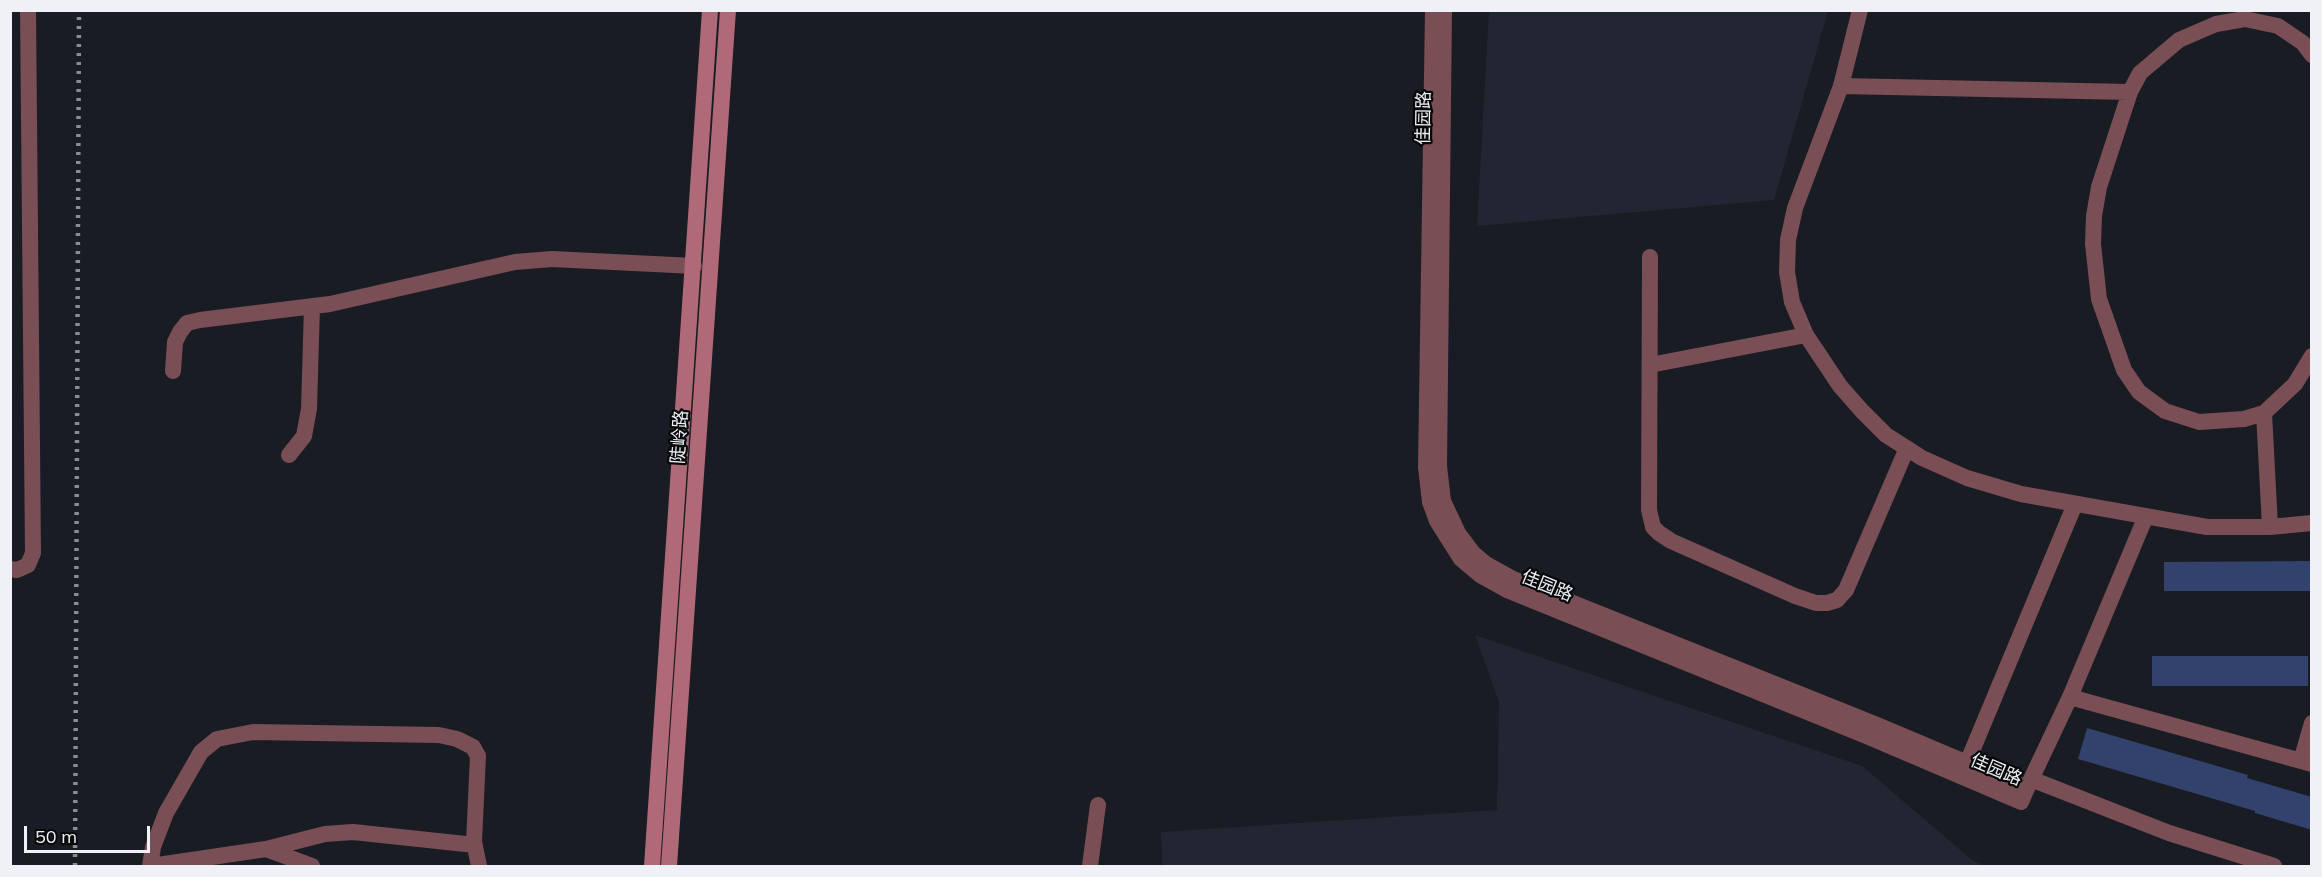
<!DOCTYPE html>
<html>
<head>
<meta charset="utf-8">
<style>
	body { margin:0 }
	#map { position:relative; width:2322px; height:877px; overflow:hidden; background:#191c23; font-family:Mulish,sans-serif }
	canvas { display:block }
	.frame { position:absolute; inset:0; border:12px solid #eff1f6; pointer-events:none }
	.scale { position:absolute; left:24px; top:826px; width:126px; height:27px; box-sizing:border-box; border:3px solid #eff1f6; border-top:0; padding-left:8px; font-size:18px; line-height:21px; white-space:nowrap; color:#eff1f6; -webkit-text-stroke:4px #060709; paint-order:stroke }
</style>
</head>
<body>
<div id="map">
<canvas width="2322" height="877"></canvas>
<div class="frame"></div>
<div class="scale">50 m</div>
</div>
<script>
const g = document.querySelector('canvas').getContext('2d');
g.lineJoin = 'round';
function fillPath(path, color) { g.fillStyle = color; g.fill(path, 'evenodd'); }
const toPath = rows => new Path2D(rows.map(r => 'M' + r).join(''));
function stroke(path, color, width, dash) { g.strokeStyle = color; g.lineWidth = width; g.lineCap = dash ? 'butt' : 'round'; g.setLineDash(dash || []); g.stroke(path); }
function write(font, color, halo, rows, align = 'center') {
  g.font = font + ' Mulish,"Noto Sans SC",sans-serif'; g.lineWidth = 4.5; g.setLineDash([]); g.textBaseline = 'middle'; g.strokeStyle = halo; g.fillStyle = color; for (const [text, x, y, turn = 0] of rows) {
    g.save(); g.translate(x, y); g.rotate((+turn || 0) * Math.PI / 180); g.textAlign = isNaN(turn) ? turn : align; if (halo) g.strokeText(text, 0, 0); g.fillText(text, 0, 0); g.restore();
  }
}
const built = toPath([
	[1489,11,1828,11,1774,200,1477,226],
	[1475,635,1862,766,1972,860,1986,866,1162,866,1161,832,1497,810,1499,702]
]);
const building = toPath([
	[2312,561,2312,591,2164,591,2164,562],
	[2152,656,2308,656,2308,686,2152,686],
	[2087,728,2248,775,2247,778,2312,797,2312,830,2255,813,2255,811,2078,759]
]);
const minor = toPath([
	[1860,10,1841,86,1795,208,1788,240,1787,272,1792,302,1806,335,1840,386,1862,411,1886,435,1922,458,1967,478,2021,494,2207,527,2270,527,2312,523],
	[2312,55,2303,43,2278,26,2245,19,2216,24,2179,40,2140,73,2130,92,2099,187,2094,216,2093,244,2099,299,2124,370,2139,392,2165,411,2199,422,2244,419,2264,413,2295,384,2312,356],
	[1841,86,2130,92],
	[1650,257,1649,510,1653,527,1659,533,1671,541,1795,596,1816,603,1827,603,1837,600,1846,590,1907,448],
	[1650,365,1806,335],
	[173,371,175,342,180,332,187,323,200,320,330,304,515,262,552,259,694,266],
	[2264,413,2270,527],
	[289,455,304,436,309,409,312,306],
	[10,569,17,570,28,565,33,553,28,10],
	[2070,697,2312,764],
	[2301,761,2312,723],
	[1962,775,2075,504],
	[2031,779,2169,833,2274,866],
	[2027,788,2070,697,2146,516],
	[266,849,312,866],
	[150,866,153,847,166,813,201,752,217,739,253,732,439,735,457,739,473,747,478,756,474,842,479,866],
	[151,866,266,849,325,834,353,832,475,845],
	[1090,866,1098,805]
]);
const tertiary = toPath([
	[1433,10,1426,467,1430,502,1437,521,1461,559,1480,575,1507,590,1869,737,2021,802,2027,788,1875,724,1513,579,1486,564,1473,553,1458,533,1443,501,1439,466,1444,10]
]);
const secondary = toPath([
	[652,866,710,10],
	[669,866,728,10]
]);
const rail = toPath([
	[75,866,79,10]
]);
const streetNames = [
	["佳园路",1424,118,-89],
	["陡岭路",680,437,-86],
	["佳园路",1547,586,22],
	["佳园路",1996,770,23]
];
fillPath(built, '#212632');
fillPath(building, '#32426c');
stroke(minor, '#7a4e55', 16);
stroke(tertiary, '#7a4e55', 16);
stroke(secondary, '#b06976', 16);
stroke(rail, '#8b8d93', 4.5, [3, 6]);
write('18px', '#eff1f6', '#060709', streetNames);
</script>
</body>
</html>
